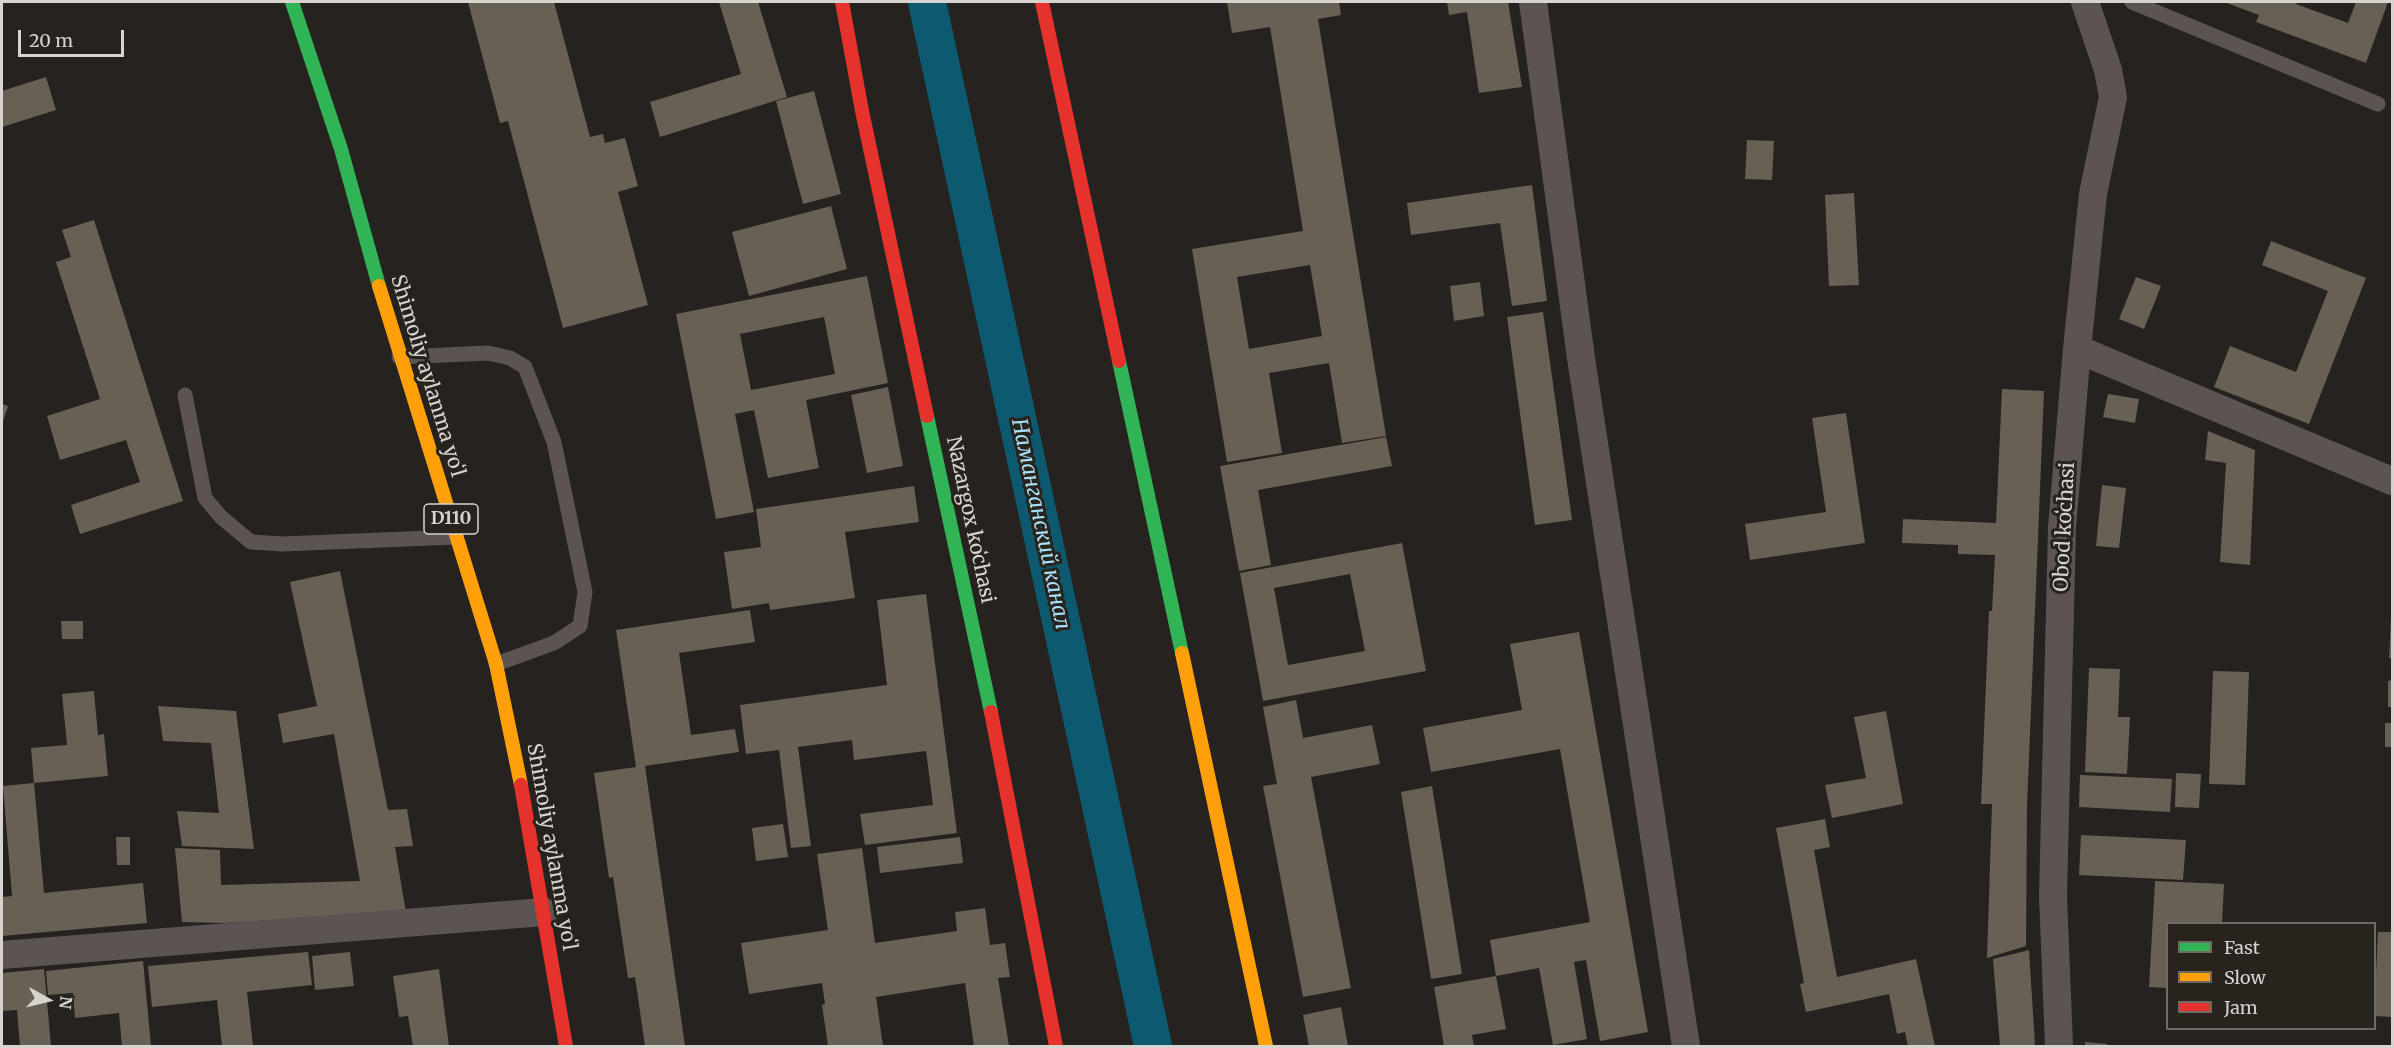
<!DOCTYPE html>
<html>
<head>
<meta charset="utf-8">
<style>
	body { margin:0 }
	#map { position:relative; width:2394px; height:1048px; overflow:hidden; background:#25221f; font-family:Merriweather,serif }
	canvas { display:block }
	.frame { position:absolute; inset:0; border:3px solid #d7d4cf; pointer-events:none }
	.legend { position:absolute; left:2166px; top:922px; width:210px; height:108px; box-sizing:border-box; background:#28231c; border:2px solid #6e6a64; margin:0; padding:8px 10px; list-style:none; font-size:18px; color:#d7d4cf }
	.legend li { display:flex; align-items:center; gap:12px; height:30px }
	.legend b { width:30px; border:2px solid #6e6a64 }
	.north { position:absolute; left:18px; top:970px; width:60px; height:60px; -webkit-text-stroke:4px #28231c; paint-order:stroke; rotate:98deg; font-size:16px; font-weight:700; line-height:24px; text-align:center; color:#d7d4cf }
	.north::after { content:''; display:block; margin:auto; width:21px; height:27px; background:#d7d4cf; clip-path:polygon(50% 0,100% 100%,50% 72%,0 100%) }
	.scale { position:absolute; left:18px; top:30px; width:106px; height:27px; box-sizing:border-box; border:3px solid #d7d4cf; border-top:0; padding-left:8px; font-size:18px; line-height:21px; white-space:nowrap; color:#d7d4cf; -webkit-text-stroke:4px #28231c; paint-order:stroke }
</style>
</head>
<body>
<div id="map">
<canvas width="2394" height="1048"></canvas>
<div class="frame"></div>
<ul class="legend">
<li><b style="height:8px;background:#30b455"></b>Fast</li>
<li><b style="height:8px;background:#ff9f0a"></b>Slow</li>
<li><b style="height:8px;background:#e5322d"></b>Jam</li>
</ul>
<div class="north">N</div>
<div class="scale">20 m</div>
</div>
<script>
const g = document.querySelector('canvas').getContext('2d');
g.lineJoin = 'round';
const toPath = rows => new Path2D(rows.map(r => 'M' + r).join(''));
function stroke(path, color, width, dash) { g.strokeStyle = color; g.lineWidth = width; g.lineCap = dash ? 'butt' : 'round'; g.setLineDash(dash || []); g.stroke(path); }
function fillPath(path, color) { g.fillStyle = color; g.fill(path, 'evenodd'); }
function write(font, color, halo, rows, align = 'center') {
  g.font = font + ' Merriweather,serif'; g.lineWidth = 6; g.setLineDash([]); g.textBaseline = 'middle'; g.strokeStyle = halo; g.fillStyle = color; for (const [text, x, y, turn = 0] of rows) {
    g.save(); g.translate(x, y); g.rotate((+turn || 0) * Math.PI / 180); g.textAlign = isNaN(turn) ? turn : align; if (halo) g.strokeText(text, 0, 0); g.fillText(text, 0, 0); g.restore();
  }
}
const canal = toPath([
	[927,2,1153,1046]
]);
const building = toPath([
	[468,2,554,2,590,137,603,134,605,143,625,138,638,186,618,192,648,305,563,328,508,121,500,123],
	[719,2,758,2,787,97,660,137,650,102,741,74],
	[1227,2,1339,2,1341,15,1318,19,1386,436,1342,443,1329,363,1269,373,1282,453,1227,462,1192,249,1303,231,1270,27,1232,33],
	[1310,265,1322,336,1249,349,1237,277],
	[1447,2,1508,2,1522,87,1479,93,1467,12,1449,15],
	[2224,2,2297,2,2296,4,2348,23,2356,2,2388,2,2366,63,2256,22,2259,15],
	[46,77,56,110,2,127,2,91],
	[814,91,841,194,803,204,776,101],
	[1747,140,1774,141,1772,180,1745,179],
	[1532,185,1547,301,1512,306,1500,223,1411,235,1407,203],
	[1854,193,1859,285,1829,286,1825,195],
	[831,206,847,269,749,296,732,232],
	[94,220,183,501,80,534,71,505,140,482,126,440,60,460,47,416,100,399,56,262,71,257,62,230],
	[2271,241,2366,278,2309,424,2214,387,2230,346,2296,372,2328,291,2262,265],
	[867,276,888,383,806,400,819,468,768,478,754,410,735,414,754,512,716,519,676,314],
	[824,317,835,374,751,390,740,334],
	[2136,277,2161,286,2144,329,2119,319],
	[1480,282,1484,316,1454,321,1450,286],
	[1543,312,1572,520,1535,525,1507,317],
	[888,387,903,466,867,473,851,395],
	[2002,389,2044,391,2027,806,2026,946,1987,958,1992,804,1981,804,1989,611,1992,611,1995,555,1958,554,1958,545,1902,543,1903,519,1996,523],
	[2108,394,2139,399,2135,423,2103,417],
	[2,404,8,406,2,424],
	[1846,413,1865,543,1750,560,1745,524,1826,512,1812,418],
	[2208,431,2255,450,2250,565,2220,562,2226,463,2205,460],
	[1386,437,1392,466,1258,490,1271,565,1239,571,1220,466],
	[2102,485,2126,488,2119,548,2096,546],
	[914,486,919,522,845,532,855,598,770,610,769,603,732,609,724,552,761,547,756,509],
	[1402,543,1426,671,1263,701,1240,573],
	[1350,574,1365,651,1288,665,1274,588],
	[340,571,388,810,407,809,413,846,395,847,406,913,224,923,182,922,175,848,220,850,221,885,360,881,334,734,283,743,278,714,317,706,290,582],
	[926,594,957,833,865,845,860,814,933,805,926,751,854,760,852,740,798,747,811,846,791,848,779,750,746,754,740,705,887,685,877,600],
	[750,610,755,642,679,653,691,735,735,729,739,752,645,766,685,1046,645,1046,635,977,628,978,613,877,609,878,594,773,636,767,616,630],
	[2391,619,2392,619,2392,658,2389,658],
	[61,621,83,621,83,639,62,639],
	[1579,632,1648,1032,1600,1041,1586,960,1574,962,1587,1039,1553,1045,1539,968,1496,976,1506,1029,1472,1035,1474,1046,1444,1046,1434,987,1496,976,1490,940,1590,922,1560,749,1431,772,1423,728,1522,710,1510,644],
	[2089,668,2120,669,2118,717,2130,717,2127,774,2085,772],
	[2213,671,2249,672,2245,785,2209,784],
	[2392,680,2392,707,2388,707,2388,681],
	[94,691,98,735,104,734,108,776,34,783,31,748,67,745,62,694],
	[1296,700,1303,738,1372,725,1380,764,1311,777,1351,988,1303,997,1263,786,1277,784,1263,707],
	[158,706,236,711,254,849,182,846,177,811,219,813,211,743,163,741],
	[1886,711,1903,804,1832,818,1825,785,1866,778,1854,717],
	[2385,723,2392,723,2392,747,2385,747],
	[2176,773,2201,774,2199,808,2175,807],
	[2080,775,2172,779,2170,812,2079,807],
	[34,783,44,893,143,883,147,923,2,936,2,897,12,896,3,786],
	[1432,786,1462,974,1431,979,1401,792],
	[1825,819,1830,847,1814,850,1837,977,1916,959,1935,1046,1908,1046,1905,1032,1897,1034,1889,994,1806,1012,1800,984,1804,983,1776,828],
	[783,824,788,857,756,861,752,828],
	[2081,835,2186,840,2183,880,2079,875],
	[116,837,130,837,130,865,117,865],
	[960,837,963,863,880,873,877,847],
	[862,848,875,943,957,931,955,912,985,908,990,945,1005,943,1010,977,998,978,1009,1046,974,1046,965,983,876,997,883,1046,828,1046,822,1005,825,1004,822,983,749,994,741,943,828,930,817,854],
	[2155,881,2224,884,2222,924,2168,924,2168,988,2149,987],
	[2378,932,2392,932,2392,1017,2374,1016],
	[2029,950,2035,1046,2000,1046,1993,959],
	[308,952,312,985,247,992,253,1046,222,1046,217,1000,152,1007,148,966],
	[350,952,354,986,315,990,312,956],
	[143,961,151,1046,122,1046,119,1013,75,1018,73,993,48,995,46,971],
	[44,969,51,1046,20,1046,17,1010,2,1011,2,973],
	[439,969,449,1046,413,1046,408,1016,399,1017,393,976],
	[1341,1007,1348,1046,1309,1046,1303,1015],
	[2085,1042,2107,1044,2107,1046,2085,1046]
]);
const lane = toPath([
	[2132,2,2378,104],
	[399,357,488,353,510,358,525,367,554,442,585,592,580,626,554,643,496,664],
	[185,395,205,498,221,517,251,542,282,544,456,537]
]);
const street = toPath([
	[1533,2,1581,358,1686,1046],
	[2077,349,2093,194,2113,97,2108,70,2085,2],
	[2,955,544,912],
	[2059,1046,2053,896,2062,527,2077,349,2392,481]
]);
const fast = toPath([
	[292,2,341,149,379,286],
	[1119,361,1182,653],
	[927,416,991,712]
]);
const slow = toPath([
	[379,286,496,664,521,785],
	[1182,653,1266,1046]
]);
const jam = toPath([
	[842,2,862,111,927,416],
	[1042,2,1119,361],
	[991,712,1056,1046],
	[521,785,566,1046]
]);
const shields = [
	[451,519,54]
];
const shieldNames = [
	["D110",451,519]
];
const streetNames = [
	["Shimoliy aylanma yoʻl",427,376,73],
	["Nazargox koʻchasi",970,520,78],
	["Obod koʻchasi",2065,527,-87],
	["Shimoliy aylanma yoʻl",551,847,80]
];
const waterNames = [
	["Наманганский канал",1040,524,78]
];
stroke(canal, '#0d596f', 38);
fillPath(building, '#686054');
stroke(lane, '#5c5353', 15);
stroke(street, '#5c5353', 28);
stroke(fast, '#30b455', 14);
stroke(slow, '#ff9f0a', 14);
stroke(jam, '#e5322d', 14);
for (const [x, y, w] of shields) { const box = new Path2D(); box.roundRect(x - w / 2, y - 15, w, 30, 4.5); g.fillStyle = '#28231c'; g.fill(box); stroke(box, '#d7d4cf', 1.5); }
write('bold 18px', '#d7d4cf', null, shieldNames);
write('20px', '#d7d4cf', '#28231c', streetNames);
write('italic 21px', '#a7e0f8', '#28231c', waterNames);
</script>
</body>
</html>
